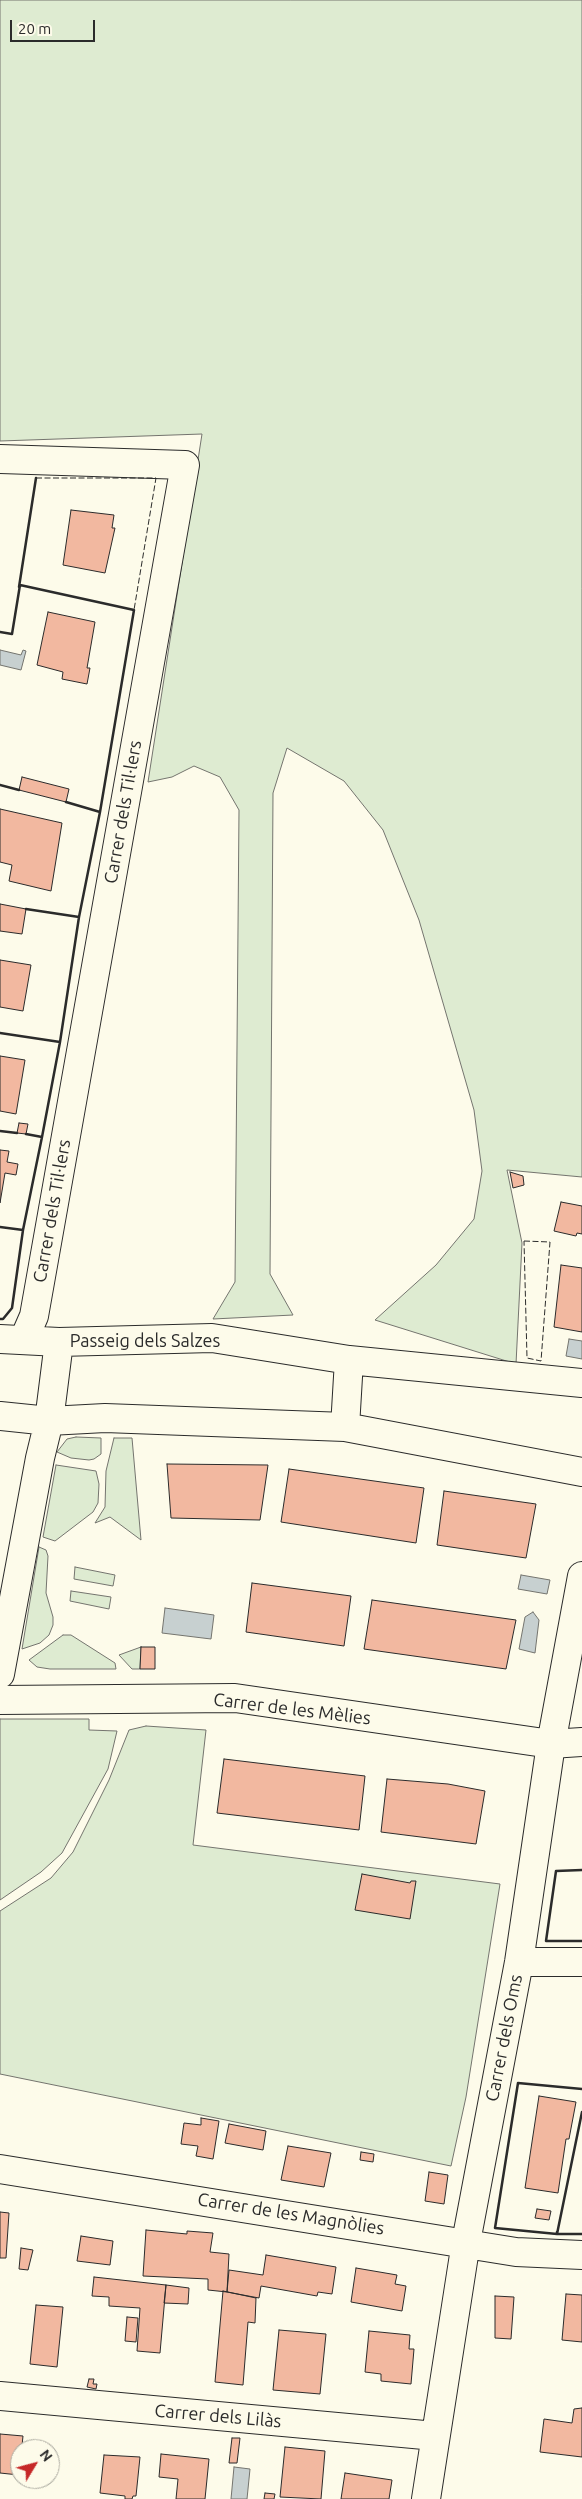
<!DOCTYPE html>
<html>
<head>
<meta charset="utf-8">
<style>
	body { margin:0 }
	#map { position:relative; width:582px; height:2499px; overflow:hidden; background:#fdfbea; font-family:Ubuntu,sans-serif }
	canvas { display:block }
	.north { position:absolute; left:10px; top:2439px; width:50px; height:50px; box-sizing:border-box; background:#fdfbea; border:1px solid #a9a89e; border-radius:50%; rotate:53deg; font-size:14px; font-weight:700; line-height:20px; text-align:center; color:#2b2b2b }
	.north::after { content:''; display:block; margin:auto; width:18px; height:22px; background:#c62828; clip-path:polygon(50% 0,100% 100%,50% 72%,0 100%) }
	.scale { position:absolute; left:10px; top:20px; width:85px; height:22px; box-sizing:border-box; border:2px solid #2b2b2b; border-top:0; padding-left:6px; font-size:15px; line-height:18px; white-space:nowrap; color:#2b2b2b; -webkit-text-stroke:4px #fdfbea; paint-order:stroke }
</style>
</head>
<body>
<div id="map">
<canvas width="582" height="2499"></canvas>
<div class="north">N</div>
<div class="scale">20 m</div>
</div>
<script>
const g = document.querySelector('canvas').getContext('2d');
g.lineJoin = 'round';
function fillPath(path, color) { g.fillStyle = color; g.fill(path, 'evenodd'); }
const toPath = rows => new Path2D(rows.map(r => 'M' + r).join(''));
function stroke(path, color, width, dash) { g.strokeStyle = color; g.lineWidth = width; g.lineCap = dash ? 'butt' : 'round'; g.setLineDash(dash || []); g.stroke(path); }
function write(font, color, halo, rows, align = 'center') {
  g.font = font + ' Ubuntu,sans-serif'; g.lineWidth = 4; g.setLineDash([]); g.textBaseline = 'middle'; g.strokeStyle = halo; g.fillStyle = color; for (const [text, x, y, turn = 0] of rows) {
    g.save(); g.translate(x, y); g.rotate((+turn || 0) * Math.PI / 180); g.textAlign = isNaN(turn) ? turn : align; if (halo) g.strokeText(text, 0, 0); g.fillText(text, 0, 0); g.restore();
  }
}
const green = toPath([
	[0,0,582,0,582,1177,507,1170,522,1243,516,1364,375,1320,436,1265,474,1219,482,1171,474,1110,419,920,383,830,344,781,287,748,273,793,270,1274,293,1315,213,1319,235,1282,239,810,220,777,194,766,172,777,148,782,202,434,0,441,0,0],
	[76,1437,101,1438,101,1454,94,1459,89,1460,71,1458,57,1452,67,1439,76,1437],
	[114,1438,132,1438,141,1540,110,1517,95,1523,105,1507,106,1471,114,1438],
	[56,1465,96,1471,99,1484,98,1503,93,1512,55,1541,43,1537,56,1465],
	[39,1547,46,1550,48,1556,46,1593,53,1617,53,1625,49,1635,40,1643,22,1649,39,1547],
	[75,1567,115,1575,113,1586,74,1579,75,1567],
	[71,1591,111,1597,109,1609,70,1601,71,1591],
	[63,1635,71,1635,115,1663,116,1669,50,1669,37,1667,29,1660,63,1635],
	[141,1647,140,1669,132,1669,119,1655,141,1647],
	[0,1719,89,1719,89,1730,117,1731,108,1769,62,1853,41,1872,0,1900,0,1719],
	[146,1726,206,1730,193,1845,500,1884,466,2097,451,2166,0,2074,0,1911,51,1878,73,1852,109,1780,129,1730,146,1726]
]);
const water = toPath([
	[0,650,21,655,23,650,26,651,21,670,0,665,0,650],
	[569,1339,582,1341,582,1359,566,1356,569,1339],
	[521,1575,550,1580,547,1594,518,1589,521,1575],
	[165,1608,214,1615,211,1639,162,1633,165,1608],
	[533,1612,539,1620,535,1653,519,1649,525,1617,533,1612],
	[234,2467,250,2469,247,2499,231,2499,234,2467]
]);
const building = toPath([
	[71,510,114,515,112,528,115,528,105,573,63,565,71,510],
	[48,612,95,622,87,668,90,668,87,684,62,679,63,672,37,665,48,612],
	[22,777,69,789,66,802,19,790,22,777],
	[0,809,62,823,51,891,9,881,12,865,0,862,0,809],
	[0,904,26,909,22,934,0,931,0,904],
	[0,960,31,965,23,1011,0,1007,0,960],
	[0,1056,25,1060,16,1114,0,1111,0,1056],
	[19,1123,28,1124,26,1134,17,1133,19,1123],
	[0,1150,9,1151,7,1162,18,1164,16,1175,5,1173,0,1203,0,1150],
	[510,1172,523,1176,524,1185,513,1188,510,1172],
	[561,1202,582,1206,582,1234,577,1233,576,1236,554,1231,561,1202],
	[561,1265,582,1268,582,1332,554,1327,561,1265],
	[167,1464,268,1465,260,1520,171,1518,167,1464],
	[289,1469,424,1488,416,1543,281,1522,289,1469],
	[444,1491,536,1504,526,1558,437,1545,444,1491],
	[252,1583,351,1596,344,1646,246,1632,252,1583],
	[372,1600,516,1620,506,1669,364,1649,372,1600],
	[141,1647,155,1647,155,1669,140,1669,141,1647],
	[224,1759,365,1776,359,1830,217,1813,224,1759],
	[387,1779,448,1784,485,1791,476,1844,381,1832,387,1779],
	[362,1874,410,1883,411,1881,416,1881,410,1919,355,1910,362,1874],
	[539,2096,576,2102,569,2139,566,2139,558,2193,525,2188,539,2096],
	[201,2118,219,2121,213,2159,196,2156,198,2146,181,2144,184,2123,201,2125,201,2118],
	[229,2124,266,2131,263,2150,225,2143,229,2124],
	[288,2146,331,2153,324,2187,281,2180,288,2146],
	[361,2152,374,2154,373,2162,360,2160,361,2152],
	[429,2172,448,2175,444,2204,425,2201,429,2172],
	[537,2209,551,2211,549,2220,535,2218,537,2209],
	[0,2212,9,2213,6,2258,0,2258,0,2212],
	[146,2230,187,2234,187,2231,213,2233,210,2252,229,2254,227,2292,208,2290,208,2279,143,2276,146,2230],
	[81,2236,113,2241,110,2265,77,2261,81,2236],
	[21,2248,33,2250,28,2270,19,2269,21,2248],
	[266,2255,336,2267,332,2294,318,2292,317,2296,261,2286,259,2298,227,2292,229,2270,263,2275,266,2255],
	[356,2268,397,2275,395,2284,406,2286,402,2311,351,2302,356,2268],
	[94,2277,166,2285,160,2353,137,2351,140,2308,109,2306,109,2297,92,2296,94,2277],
	[166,2285,189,2288,188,2304,164,2303,166,2285],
	[223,2291,256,2298,255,2323,248,2322,243,2385,215,2382,223,2291],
	[566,2294,582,2295,582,2342,562,2340,566,2294],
	[495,2296,514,2297,511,2339,495,2338,495,2296],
	[36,2305,63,2307,57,2367,30,2364,36,2305],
	[127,2317,138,2318,136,2342,125,2341,127,2317],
	[279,2330,326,2334,320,2394,273,2390,279,2330],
	[369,2331,410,2335,409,2349,414,2349,411,2384,381,2381,381,2374,365,2372,369,2331],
	[89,2379,94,2379,93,2384,97,2384,96,2389,87,2387,89,2379],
	[582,2408,582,2457,540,2452,544,2419,572,2423,574,2409,582,2408],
	[0,2434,23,2436,19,2475,0,2473,0,2434],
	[232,2438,240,2438,237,2463,229,2463,232,2438],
	[285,2447,325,2451,321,2499,280,2497,285,2447],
	[161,2454,209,2459,205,2499,176,2499,178,2479,159,2477,161,2454],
	[104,2455,140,2457,136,2496,133,2496,132,2499,125,2499,125,2496,100,2493,104,2455],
	[345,2473,392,2480,389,2499,341,2499,345,2473],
	[265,2493,275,2494,274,2499,264,2499,265,2493]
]);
const minor = toPath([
	[0,459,185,465,34,1316,24,1339],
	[0,1339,59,1342,212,1338,349,1360,582,1383],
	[0,1416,49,1421,105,1418,345,1427,582,1472],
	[345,1427,349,1360],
	[0,1674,40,1458,49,1421,59,1342],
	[0,1700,235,1698,551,1744,582,1742],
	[519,1962,582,1962],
	[0,2169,516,2252,582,2255],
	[0,2396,435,2436],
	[426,2499,466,2242,519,1962,551,1744,582,1576]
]);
const fence = toPath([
	[36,478,156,478,134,610],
	[524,1241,550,1242,541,1361,527,1358,524,1241]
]);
const wall = toPath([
	[19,587,36,478],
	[0,632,12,634,20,585,134,610,100,812,66,802],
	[0,785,19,790],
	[26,909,79,917,100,812],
	[0,1033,60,1042,42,1137,26,1134],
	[60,1042,79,917],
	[0,1131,17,1133],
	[0,1227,23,1230,12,1308,3,1319,0,1319],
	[23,1230,42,1137],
	[582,1870,556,1871,546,1941,582,1941],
	[582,2089,518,2083,495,2228,557,2234,582,2112],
	[557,2232,557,2234,582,2234]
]);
const streetNames = [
	["Carrer dels Til·lers",123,812,-80],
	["Carrer dels Til·lers",52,1211,-80],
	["Passeig dels Salzes",145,1341],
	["Carrer de les Mèlies",292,1709,7],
	["Carrer dels Oms",504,2038,-79],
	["Carrer de les Magnòlies",291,2214,9],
	["Carrer dels Lilàs",218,2416,5]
];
fillPath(green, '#deebd1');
stroke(green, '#74746e', 1);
fillPath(water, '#c7d0d0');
stroke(water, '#74746e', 1);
fillPath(building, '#f2b8a0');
stroke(building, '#2b2b2b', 1);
stroke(minor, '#2b2b2b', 30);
stroke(minor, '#fdfbea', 28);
stroke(fence, '#2b2b2b', 1, [6, 2.5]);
stroke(wall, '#2b2b2b', 2.5);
write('18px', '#2b2b2b', '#fdfbea', streetNames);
</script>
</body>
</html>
